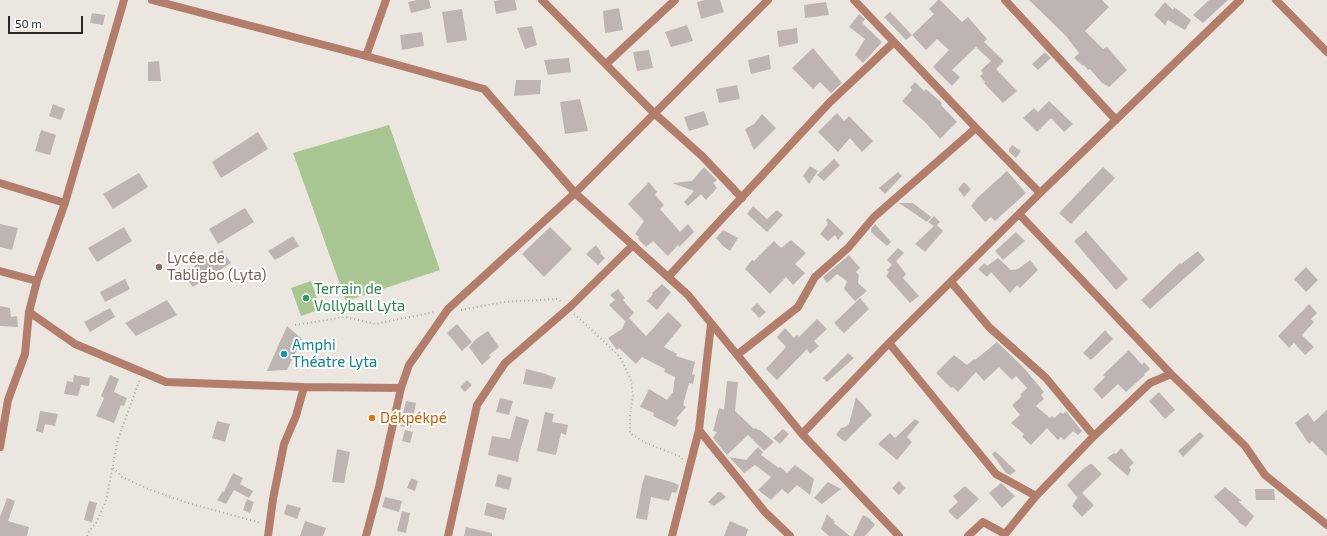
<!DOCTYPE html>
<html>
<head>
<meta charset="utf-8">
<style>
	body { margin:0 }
	#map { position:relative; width:1327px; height:536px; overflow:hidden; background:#ebe7e0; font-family:"Exo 2",sans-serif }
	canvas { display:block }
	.scale { position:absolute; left:8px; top:16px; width:75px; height:18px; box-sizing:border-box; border:2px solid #292725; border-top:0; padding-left:5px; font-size:12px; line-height:14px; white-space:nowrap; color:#292725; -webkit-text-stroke:3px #fff; paint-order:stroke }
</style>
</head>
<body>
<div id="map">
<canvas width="1327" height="536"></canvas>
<div class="scale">50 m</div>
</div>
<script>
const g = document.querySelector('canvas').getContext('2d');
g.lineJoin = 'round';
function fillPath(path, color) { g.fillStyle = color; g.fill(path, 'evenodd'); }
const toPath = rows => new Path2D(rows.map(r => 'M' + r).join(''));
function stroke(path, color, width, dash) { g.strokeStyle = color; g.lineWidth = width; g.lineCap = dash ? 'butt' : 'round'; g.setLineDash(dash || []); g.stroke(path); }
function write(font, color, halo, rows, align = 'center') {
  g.font = font + ' "Exo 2",sans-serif'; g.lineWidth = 4; g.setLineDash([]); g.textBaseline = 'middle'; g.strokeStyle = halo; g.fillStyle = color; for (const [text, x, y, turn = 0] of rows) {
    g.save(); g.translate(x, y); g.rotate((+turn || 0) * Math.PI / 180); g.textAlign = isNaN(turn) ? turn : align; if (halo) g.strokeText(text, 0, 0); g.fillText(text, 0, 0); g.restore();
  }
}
const green = toPath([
	[389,125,440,270,346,301,293,153],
	[311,281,321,309,301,316,291,288]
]);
const building = toPath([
	[417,0,429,0,431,8,411,13,408,2],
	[501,0,515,0,517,10,496,14,494,1],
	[705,0,720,0,724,12,701,19,697,2],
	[938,0,940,0,962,22,968,17,987,39,984,42,1004,61,996,69,1017,91,1003,103,984,83,985,82,980,76,983,73,981,70,991,61,976,47,952,70,960,77,952,86,933,67,949,50,937,39,926,50,912,35,934,14,929,9],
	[1029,0,1102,0,1109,7,1085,31,1103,49,1107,47,1127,70,1109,87,1102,83,1090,69,1088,70,1084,65,1083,66,1074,58,1079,53,1066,36],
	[1209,0,1228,0,1203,23,1193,15],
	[826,2,829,15,805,18,804,5],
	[1165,2,1173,10,1174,7,1191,20,1185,30,1168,20,1165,25,1154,15],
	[619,8,623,30,605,33,603,11],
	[462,9,467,40,447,43,442,12],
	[890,12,912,35,906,40,884,17],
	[92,13,105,15,103,25,90,23],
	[859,14,865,19,862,23,882,42,863,63,855,55,865,39,849,27],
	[687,25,693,41,671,47,665,32],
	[532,26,537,45,525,49,517,28],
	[797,28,798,43,779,47,777,31],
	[422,32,424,46,402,50,400,35],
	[813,48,842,83,831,93,820,82,813,89,792,68],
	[649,50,653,68,637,71,633,52],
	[1045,52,1051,58,1038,70,1032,64],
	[769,55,771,69,751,74,748,60],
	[569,58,571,72,548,75,544,60],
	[159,61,161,81,148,81,148,62],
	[516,80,541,80,540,94,514,96],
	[915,82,924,91,926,89,942,103,941,105,957,122,940,139,925,122,902,101,912,90,910,87],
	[737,85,740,99,719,103,716,89],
	[580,99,588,131,565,134,560,102],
	[1049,101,1073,124,1064,132,1051,118,1037,132,1023,118,1034,108,1038,112],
	[53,104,65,109,61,120,49,116],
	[704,111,709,125,689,131,684,117],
	[837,113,844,121,849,116,873,141,862,152,850,138,838,152,818,132],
	[762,114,776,128,754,150,745,129,754,124],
	[41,130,56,135,50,155,35,151],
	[258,132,268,149,221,178,212,162],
	[1012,145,1021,151,1016,158,1009,152,1009,149],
	[834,159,840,165,824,181,817,175],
	[810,166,818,171,809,184,803,176],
	[704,167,717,180,713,183,717,188,706,200,701,194,688,206,684,202,694,191,672,183,692,181],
	[1103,167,1115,178,1071,224,1059,213],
	[1007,171,1026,193,995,221,991,217,985,222,971,206,977,198],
	[898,172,902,176,885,194,879,188],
	[139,173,148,187,113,209,103,194],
	[649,182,657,192,655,195,664,205,660,209,680,232,688,224,694,232,679,247,678,245,668,256,653,241,646,247,638,239,639,237,635,234,644,221,628,204],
	[964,182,971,189,964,197,958,189],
	[899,203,913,203,931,217,927,222],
	[753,206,767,219,777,210,783,215,767,232,747,214],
	[245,208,254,222,218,244,209,229],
	[934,216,940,222,937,225,943,231,925,252,915,244,934,226,928,222],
	[828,218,844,233,838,240,835,235,828,241,820,234,828,224,826,220],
	[0,224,18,228,12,250,0,247],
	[875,224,891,242,887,246,871,232,871,229],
	[124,227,132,241,97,262,88,248],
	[550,227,572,249,544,277,522,254],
	[723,230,738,238,730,251,723,246,716,238],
	[1086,231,1128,279,1116,290,1074,241],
	[1016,232,1025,241,1003,260,995,251],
	[293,236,299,246,275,260,268,251],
	[791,240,806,253,795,264,805,273,793,285,786,277,770,294,745,269,752,260,754,261,774,241,781,248],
	[596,245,601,252,600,253,605,258,598,265,586,254],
	[898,248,904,253,892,265,887,260],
	[222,250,231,263,193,287,182,273],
	[1198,251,1205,260,1150,309,1141,300,1180,263,1181,264],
	[849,255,860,268,856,272,859,275,858,283,867,291,855,301,844,289,847,281,837,274,827,283,823,277],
	[998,258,1011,270,1018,269,1030,260,1038,270,1020,288,1017,285,1010,293,991,272,987,277,978,269,985,263,987,266],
	[896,261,906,274,903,278,919,296,910,303,886,276,889,272,887,270],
	[1306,267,1318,280,1306,292,1294,279],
	[125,279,130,289,105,302,100,292],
	[662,284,671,292,657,310,647,301,653,294,652,293],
	[618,289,625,298,623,300,634,313,629,318,646,336,668,312,682,325,664,347,677,354,676,356,695,362,692,374,695,375,693,384,689,383,683,405,686,407,676,419,679,420,675,427,653,416,654,413,640,407,649,389,667,400,673,392,675,377,664,372,665,369,642,357,636,364,619,348,617,350,608,338,622,329,626,320,625,321,609,305,615,300,610,295],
	[860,298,869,309,844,333,834,323],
	[167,300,177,315,136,336,125,323],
	[757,303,766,312,759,318,751,309],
	[1309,304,1317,313,1311,319,1314,322,1302,335,1314,347,1305,355,1294,343,1289,348,1278,336],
	[0,306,10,308,11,317,17,316,18,327,0,326],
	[110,308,115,317,90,332,84,322],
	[817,319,827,329,814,341,819,346,810,354,807,349,777,380,766,369,786,347,777,337,785,328,794,338,797,335,799,337],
	[457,324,472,342,462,351,447,333],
	[287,326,302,339,287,370,267,371],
	[1105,330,1113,339,1091,360,1083,353],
	[488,331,499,347,489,355,491,357,482,365,469,347,476,339],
	[997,342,1024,368,1044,392,1041,395,1044,399,1036,406,1050,418,1052,416,1054,418,1061,412,1063,414,1066,411,1082,431,1078,435,1073,431,1064,440,1061,437,1058,440,1047,428,1031,445,1022,437,1024,434,1011,423,1020,415,1012,405,1022,396,1020,395,1027,388,1016,376,1012,380,999,367,984,381,976,372,958,392,953,387,951,388,936,373,954,355,967,365,974,359,975,360],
	[1129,350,1142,365,1144,362,1150,369,1144,374,1145,375,1126,392,1118,384,1102,399,1093,389,1105,377,1103,375],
	[848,353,854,358,827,382,823,378],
	[526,369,543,373,556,378,552,389,523,384],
	[74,375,90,378,89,386,81,385,78,396,64,394,67,381,73,382],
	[110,375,119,379,114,392,127,398,124,406,121,405,114,423,96,416,104,398,101,396],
	[467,380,472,385,465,392,460,387],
	[727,381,738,382,735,411,754,429,755,428,758,430,760,430,774,442,764,451,748,435,727,455,713,438,717,432,713,431,719,408,724,410],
	[1159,392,1175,410,1165,419,1149,401],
	[856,397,872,415,845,442,836,435,841,428,845,427,849,424],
	[500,398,513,401,509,415,496,412],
	[406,401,416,403,411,428,400,426],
	[1327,410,1327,456,1312,441,1309,444,1295,423,1308,413,1314,422],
	[40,411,58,414,55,426,45,424,43,433,36,431],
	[545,412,554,414,552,422,568,425,566,435,561,433,556,455,537,451],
	[516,416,529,420,520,451,518,462,488,455,492,436,510,439],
	[915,419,919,422,907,437,912,442,897,460,878,444,890,433,895,438],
	[217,421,230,424,225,442,212,438],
	[783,429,789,434,780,444,773,438],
	[405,430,413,432,410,443,402,441],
	[1200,432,1204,436,1183,457,1178,451],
	[758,447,763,452,761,455,779,468,780,467,787,473,795,465,814,479,810,495,797,485,788,494,782,489,771,500,758,490,771,477,755,465,744,473,729,457,746,460],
	[1121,448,1134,463,1129,467,1131,470,1128,476,1107,458,1114,453,1116,454],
	[337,449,350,452,344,483,332,482],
	[995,451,1016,471,1010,475,1006,473,992,454],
	[1090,464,1092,464,1102,474,1082,493,1094,505,1082,517,1072,506,1079,495,1077,497,1067,485,1083,469],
	[233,473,243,478,240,484,253,491,249,498,234,490,226,504,217,500,223,491,224,492],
	[498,474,512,478,509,490,495,486],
	[645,475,672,482,679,485,676,493,672,492,669,501,651,497,647,520,636,518,642,485],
	[411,478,418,481,415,491,407,488],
	[899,481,905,488,899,495,892,488],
	[828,482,841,489,822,504,814,498],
	[1001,483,1015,496,1002,508,989,493],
	[965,486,979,499,957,520,948,511,958,502,953,496],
	[1225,487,1242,501,1238,501,1254,516,1246,527,1238,522,1239,521,1214,497],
	[1255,489,1274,489,1275,500,1256,500],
	[718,492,721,492,726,497,714,506,708,502],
	[385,497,402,501,399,512,382,507],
	[7,498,15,501,8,521,29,527,27,536,0,536,0,517],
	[247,499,254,502,250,513,243,510],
	[89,501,97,503,92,522,84,520],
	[487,503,507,508,504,520,484,515],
	[287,504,301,508,297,519,284,514],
	[402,511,410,513,406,533,397,531],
	[827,514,835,522,834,523,850,536,829,536,821,529],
	[863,515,870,519,875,525,865,536,853,536],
	[305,521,326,528,323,536,300,536],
	[730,521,748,529,746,536,724,536],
	[466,527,492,533,492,536,464,536]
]);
const path = toPath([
	[461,310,504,302,558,299,562,303],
	[574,314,595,333,620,357,631,380,633,396,630,416,630,433,644,442,681,457,683,460],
	[295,325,345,317,375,324,435,312],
	[113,468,122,477,148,489,191,504,261,523],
	[87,536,89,531,96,523,106,501,118,439,140,379]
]);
const street = toPath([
	[152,0,366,56,484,89,575,193,688,295,802,434,899,536],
	[542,0,654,113,702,156,742,198],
	[854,0,976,128,1040,193],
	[1005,0,1116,120],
	[1276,0,1327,52],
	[366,56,386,0],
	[606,64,675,0],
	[0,183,65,203],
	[1020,215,1171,374,1245,446,1265,475,1327,525],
	[0,271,37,281],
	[668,277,830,102,894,42],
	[951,282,989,327,1046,378,1094,436],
	[29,312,75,344,166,382,304,387,401,388],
	[889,343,996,474,1036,496],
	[737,355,798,307,815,277,848,248,874,217,976,128],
	[699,430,765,512,790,536],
	[802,434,889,343,1040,193,1240,0],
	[0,447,8,400,25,354,29,312,37,281,65,203,124,0],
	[268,536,273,499,284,444,296,416,304,387],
	[366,536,379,487,401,388,409,365,448,309,575,193,768,0],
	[448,536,477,405,505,363,571,306,633,245],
	[672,536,699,430,711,324],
	[968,536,983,522,1005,534,1036,496,1094,436,1150,383,1171,374]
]);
const markers = [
	[159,267,4,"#8d6e63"],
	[306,298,4,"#2e9e5b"],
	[284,354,4,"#0f9aa8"],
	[372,418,4,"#e8710a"]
];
const educationNames = [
	["Lycée de",167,258],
	["Tabligbo (Lyta)",167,275]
];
const leisureNames = [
	["Terrain de",314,289],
	["Vollyball Lyta",314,306]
];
const cultureNames = [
	["Amphi",292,345],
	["Théatre Lyta",292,362]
];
const foodNames = [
	["Dékpékpé",380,418]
];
fillPath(green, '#a8c592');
fillPath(building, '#beb5b3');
stroke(path, '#aaa7a2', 2, [1, 3]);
stroke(street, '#b37d6c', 8);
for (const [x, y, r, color] of markers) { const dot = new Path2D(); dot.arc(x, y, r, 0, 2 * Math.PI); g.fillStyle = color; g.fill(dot); stroke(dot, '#fff', 1.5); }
write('15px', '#785e54', '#fff', educationNames, 'left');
write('15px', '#27864d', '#fff', leisureNames, 'left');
write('15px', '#0d838f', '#fff', cultureNames, 'left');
write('15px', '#c56008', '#fff', foodNames, 'left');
</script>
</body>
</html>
